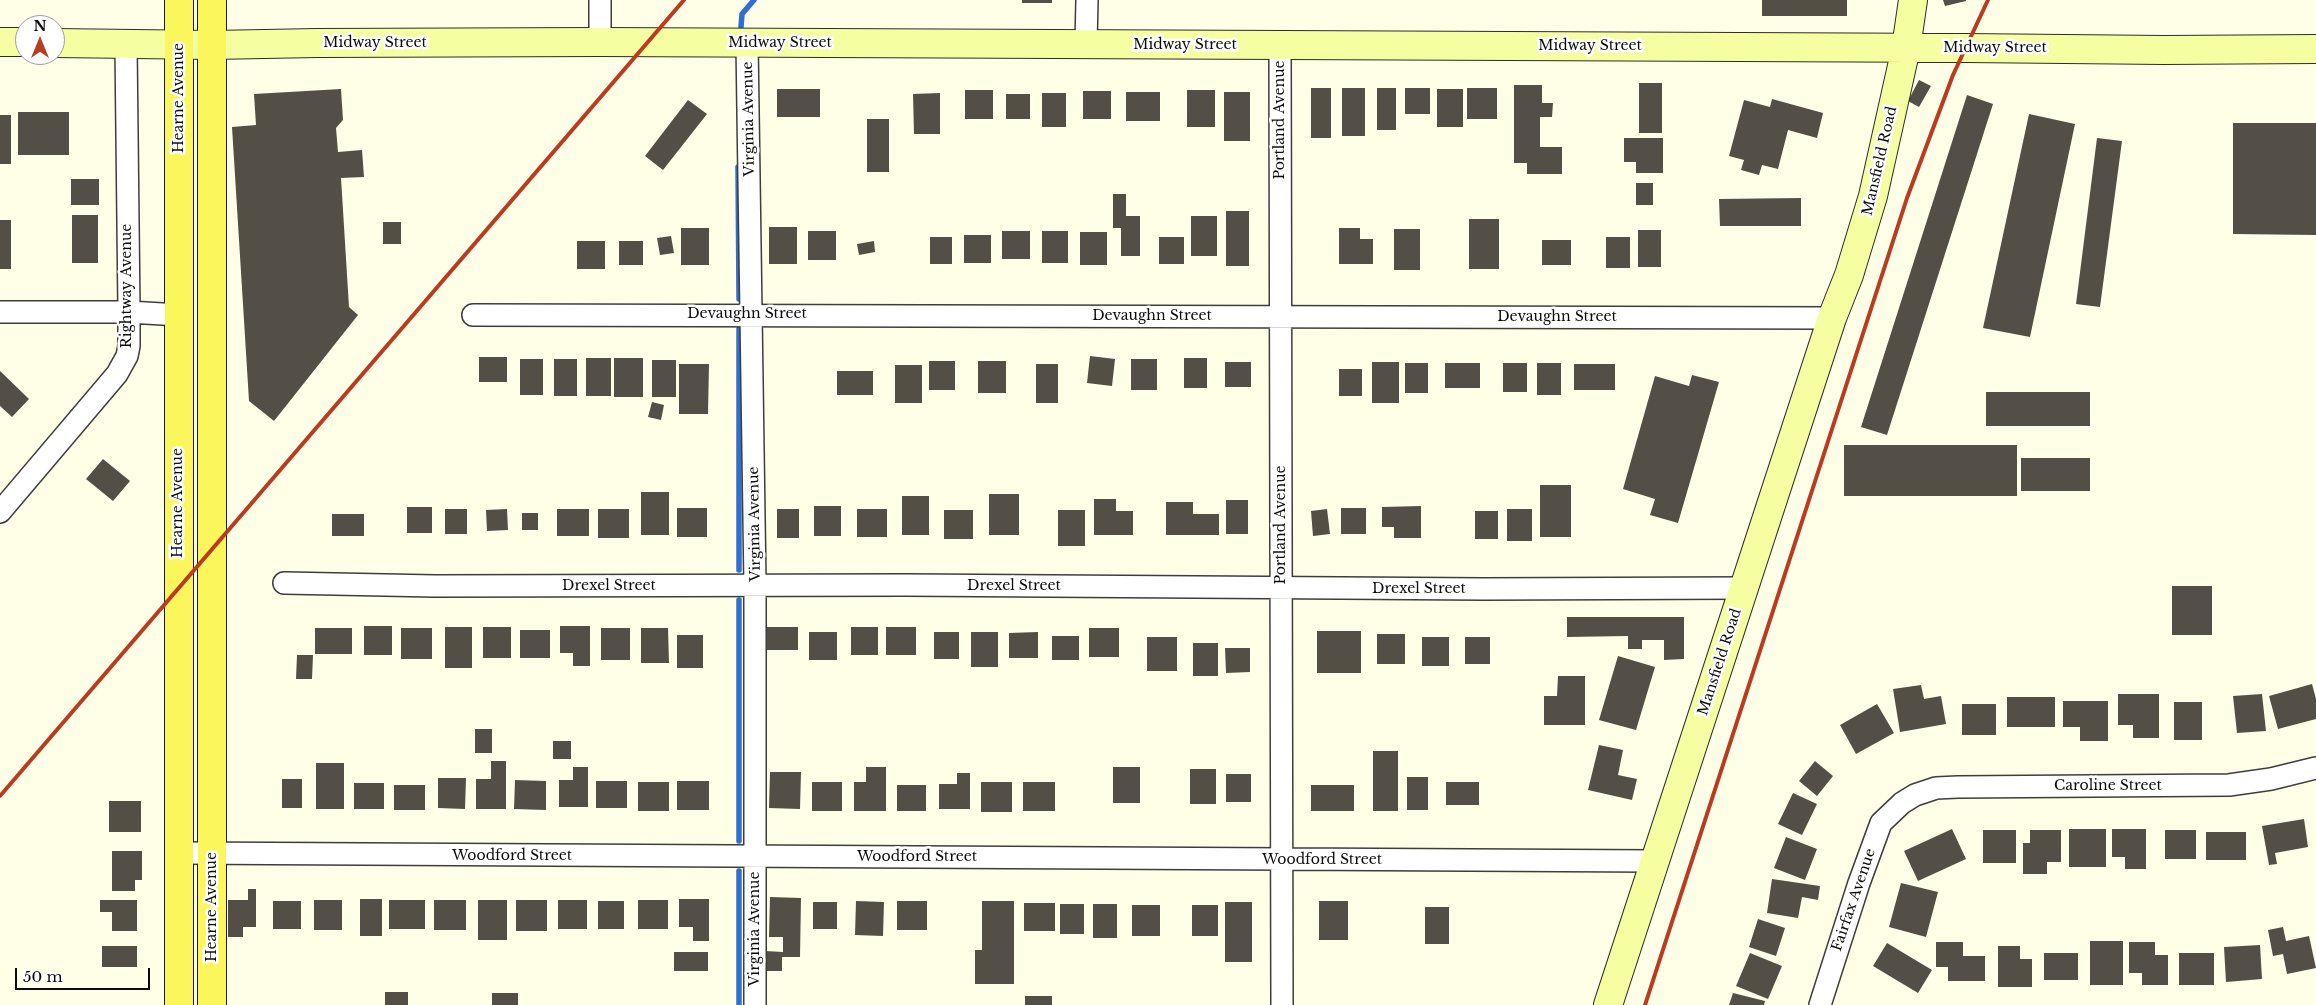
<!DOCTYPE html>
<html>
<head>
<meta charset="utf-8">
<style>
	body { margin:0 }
	#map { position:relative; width:2316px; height:1005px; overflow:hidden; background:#ffffe7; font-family:"Libre Baskerville",serif }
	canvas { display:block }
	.north { position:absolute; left:15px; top:15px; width:50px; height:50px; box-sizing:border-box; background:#fff; border:1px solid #9d9d9d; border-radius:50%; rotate:0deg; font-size:14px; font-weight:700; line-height:20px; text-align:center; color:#0a0a0a }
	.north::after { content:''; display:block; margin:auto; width:18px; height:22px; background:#bb3b21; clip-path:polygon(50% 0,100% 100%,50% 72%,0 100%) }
	.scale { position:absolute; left:15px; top:968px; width:135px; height:22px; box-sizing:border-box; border:2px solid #0a0a0a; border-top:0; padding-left:6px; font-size:15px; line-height:18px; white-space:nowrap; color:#0a0a0a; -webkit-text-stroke:4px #fff; paint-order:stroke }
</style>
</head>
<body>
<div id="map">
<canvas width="2316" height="1005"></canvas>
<div class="north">N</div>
<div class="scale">50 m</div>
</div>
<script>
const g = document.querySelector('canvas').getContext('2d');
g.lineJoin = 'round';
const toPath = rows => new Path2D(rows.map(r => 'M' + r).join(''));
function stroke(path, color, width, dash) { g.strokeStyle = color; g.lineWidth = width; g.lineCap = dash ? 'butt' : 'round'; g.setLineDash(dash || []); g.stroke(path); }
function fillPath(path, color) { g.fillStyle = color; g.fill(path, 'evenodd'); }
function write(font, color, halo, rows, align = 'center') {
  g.font = font + ' "Libre Baskerville",serif'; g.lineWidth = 5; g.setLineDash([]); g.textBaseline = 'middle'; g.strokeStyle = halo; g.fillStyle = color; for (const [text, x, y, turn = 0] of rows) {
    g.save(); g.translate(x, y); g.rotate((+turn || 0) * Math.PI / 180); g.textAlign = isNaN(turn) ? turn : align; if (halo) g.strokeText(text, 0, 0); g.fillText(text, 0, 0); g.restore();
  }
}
const stream = toPath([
	[741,27,742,14,754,0],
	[738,167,739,299],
	[739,329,739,570],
	[739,600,739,841],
	[739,871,739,1005]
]);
const building = toPath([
	[1022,0,1052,0,1052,3,1022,3],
	[1762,0,1847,0,1847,16,1762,16],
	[1943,0,1966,0,1966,1,1945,6],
	[1919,80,1931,86,1919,107,1908,101],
	[1639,83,1662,83,1662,133,1639,133],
	[1514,85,1542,85,1542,103,1553,103,1552,117,1540,117,1540,147,1562,147,1562,174,1527,174,1527,163,1514,163],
	[1311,88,1331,88,1331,138,1311,138],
	[1342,88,1365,88,1365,136,1342,136],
	[1377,88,1396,88,1396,130,1377,130],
	[1405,88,1430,88,1430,114,1405,114],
	[1467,88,1497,88,1497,119,1467,119],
	[341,89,343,120,336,128,338,152,362,150,364,177,341,178,349,307,358,315,274,421,249,401,232,127,256,125,254,94],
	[777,89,820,89,820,117,777,117],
	[1437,89,1463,89,1463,127,1437,127],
	[965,90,993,90,993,119,965,119],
	[1187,90,1215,90,1215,127,1187,127],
	[1083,91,1111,91,1111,119,1083,119],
	[1126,92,1160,92,1160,121,1126,121],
	[1224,92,1250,92,1250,141,1224,141],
	[940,93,940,134,914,134,913,94],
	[1042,93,1066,93,1066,127,1042,127],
	[1006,94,1030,94,1030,119,1006,119],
	[1967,95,1993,104,1887,435,1861,427],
	[1772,99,1823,113,1817,138,1788,130,1778,169,1762,165,1759,175,1741,170,1744,160,1729,156,1744,100,1770,107],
	[688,100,707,114,663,170,645,156],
	[18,112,69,112,69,155,18,155],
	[2029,114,2075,124,2030,337,1983,328],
	[0,115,11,115,11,164,0,164],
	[867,119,889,119,889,172,867,172],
	[2233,123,2316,123,2316,235,2233,234],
	[1624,138,1663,138,1663,173,1636,173,1636,162,1624,162],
	[2097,138,2122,141,2100,307,2076,304],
	[71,179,99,179,99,205,71,205],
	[1636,183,1653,183,1653,205,1636,205],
	[1113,194,1126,194,1126,216,1140,216,1140,256,1121,256,1121,228,1113,228],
	[1801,198,1801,226,1720,226,1719,199],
	[1226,211,1249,211,1249,266,1226,266],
	[72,215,98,215,98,263,72,263],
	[1191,216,1217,216,1217,256,1191,256],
	[1469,219,1499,219,1499,269,1469,269],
	[0,220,11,220,11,269,0,269],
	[383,222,401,222,401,244,383,244],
	[769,227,797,227,797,264,769,264],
	[681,228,709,228,709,265,681,265],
	[1339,228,1360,228,1360,239,1373,239,1373,264,1339,264],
	[1394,229,1420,229,1420,270,1394,270],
	[1638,230,1661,230,1661,267,1638,267],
	[808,231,836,231,836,260,808,260],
	[1002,231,1030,231,1030,259,1002,259],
	[1042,231,1068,231,1068,263,1042,263],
	[1080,232,1107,232,1107,265,1080,265],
	[964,235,991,235,991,263,964,263],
	[671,236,674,253,660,255,657,238],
	[930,237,952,237,952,264,930,264],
	[1159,237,1184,237,1184,264,1159,264],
	[1606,237,1630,237,1630,268,1606,268],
	[1542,240,1571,240,1571,265,1542,265],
	[577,241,605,241,605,269,577,269],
	[619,241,643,241,643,265,619,265],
	[874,241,875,252,859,255,857,244],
	[1090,356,1115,359,1112,386,1087,383],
	[479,357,507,357,507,382,479,382],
	[586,358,611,358,611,396,586,396],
	[614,358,643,358,643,397,614,397],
	[1184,358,1207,358,1207,388,1184,388],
	[520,359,543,359,543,395,520,395],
	[554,359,577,359,577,396,554,396],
	[1131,359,1157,359,1157,390,1131,390],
	[652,360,676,360,676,397,652,397],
	[929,361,955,361,955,390,929,390],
	[978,361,1006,361,1006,393,978,393],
	[1225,362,1251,362,1251,387,1225,387],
	[1372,362,1399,362,1399,403,1372,403],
	[1405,363,1428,363,1428,393,1405,393],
	[1445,363,1480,363,1480,388,1445,388],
	[1503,363,1527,363,1527,392,1503,392],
	[1537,363,1561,363,1561,395,1537,395],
	[679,364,709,364,708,414,679,414],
	[1036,364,1058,364,1058,403,1036,403],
	[1574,364,1615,364,1615,390,1574,390],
	[895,365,922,365,922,403,895,403],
	[1339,369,1362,369,1362,396,1339,396],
	[0,371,29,399,12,417,0,406],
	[837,371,873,371,873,395,837,395],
	[1692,375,1719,382,1678,523,1650,515,1655,499,1623,489,1655,376,1689,386],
	[1986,392,2090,392,2090,426,1986,426],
	[652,402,664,405,661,420,648,417],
	[1844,445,2017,445,2017,496,1844,496],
	[2021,458,2090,458,2090,491,2021,491],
	[103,459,130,481,113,501,86,479],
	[1540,485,1571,485,1571,537,1540,537],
	[641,492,669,492,669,535,641,535],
	[989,494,1019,494,1019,535,989,535],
	[902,496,929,496,929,535,902,535],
	[1094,499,1116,499,1116,511,1133,511,1133,535,1094,535],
	[1226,500,1248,500,1248,534,1226,534],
	[1166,502,1193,502,1193,514,1219,514,1219,535,1166,535],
	[814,506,841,506,841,536,814,536],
	[1421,506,1421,538,1394,538,1394,527,1382,527,1382,507],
	[407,507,432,507,432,533,407,533],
	[677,508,707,508,707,537,677,537],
	[1341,508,1366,508,1366,534,1341,534],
	[445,509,467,509,467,534,445,534],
	[507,509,508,530,487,531,486,510],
	[557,509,589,509,589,536,557,536],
	[598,509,629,509,629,538,598,538],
	[777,509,799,509,799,538,777,538],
	[857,509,887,509,887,537,857,537],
	[1327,509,1330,534,1313,536,1311,511],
	[1507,509,1532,509,1532,541,1507,541],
	[944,510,973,510,973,539,944,539],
	[1058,510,1085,510,1085,546,1058,546],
	[1475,511,1498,511,1498,539,1475,539],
	[522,513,538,513,538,530,522,530],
	[332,514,364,514,364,536,332,536],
	[2172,586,2212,586,2212,635,2172,635],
	[1567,617,1684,617,1684,659,1664,660,1664,640,1642,640,1642,649,1628,649,1628,636,1567,637],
	[364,626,392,626,392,655,364,655],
	[560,626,590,626,590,666,573,666,573,653,560,653],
	[445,627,472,627,472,668,445,668],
	[483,627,511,627,511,658,483,658],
	[767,627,798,627,798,650,767,650],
	[851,627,878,627,878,655,851,655],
	[886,627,916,627,916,655,886,655],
	[315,628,352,628,352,654,315,654],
	[401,628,432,628,432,659,401,659],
	[601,628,630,628,630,660,601,660],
	[641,628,668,628,669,663,641,663],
	[1089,628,1119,628,1119,657,1089,657],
	[520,630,550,630,550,658,520,658],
	[1317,631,1361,631,1361,673,1317,673],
	[809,632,837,632,837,660,809,660],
	[934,632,959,632,959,659,934,659],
	[971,632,998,632,998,667,971,667],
	[1038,632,1038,658,1009,658,1009,633],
	[1377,634,1405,634,1405,664,1377,664],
	[677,635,703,635,703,668,677,668],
	[1052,636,1079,636,1079,660,1052,660],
	[1147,637,1177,637,1177,671,1147,671],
	[1422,637,1449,637,1449,666,1422,666],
	[1465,637,1490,637,1490,664,1465,664],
	[1193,643,1218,643,1218,676,1193,676],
	[1225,648,1250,648,1250,672,1226,673],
	[297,655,313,655,312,679,296,679],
	[1618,656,1655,667,1636,730,1599,720],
	[1558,676,1585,676,1585,725,1544,725,1544,696,1557,696],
	[2312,684,2316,699,2316,719,2278,729,2269,696],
	[1921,685,1924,699,1941,696,1946,724,1900,732,1893,689],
	[2118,694,2159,694,2159,738,2133,738,2133,725,2118,725],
	[2262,694,2266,731,2237,733,2233,696],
	[2007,697,2055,697,2055,727,2007,727],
	[2063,701,2108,701,2108,741,2080,741,2080,727,2063,727],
	[2174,702,2202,702,2202,740,2174,740],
	[1877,704,1894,733,1856,754,1840,725],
	[1962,704,1996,704,1996,735,1962,735],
	[475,729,492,729,492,753,475,753],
	[553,741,571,741,571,759,553,759],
	[1599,745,1623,750,1618,775,1637,779,1632,800,1588,790],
	[1373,751,1398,751,1398,811,1373,811],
	[491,761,506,761,506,809,476,809,476,779,491,779],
	[1815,761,1833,776,1817,796,1799,781],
	[316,763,344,763,344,809,316,809],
	[573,767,588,767,588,807,559,807,559,780,573,780],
	[866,767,886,767,886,811,854,811,854,782,866,782],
	[1113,767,1140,767,1140,803,1113,803],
	[1190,769,1216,769,1216,804,1190,804],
	[770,772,801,772,800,809,769,808],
	[957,773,970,773,970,809,939,809,939,784,957,784],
	[1226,774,1251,774,1251,802,1226,802],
	[1407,777,1428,777,1428,810,1407,810],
	[438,778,466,778,465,809,438,808],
	[282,779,302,779,302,808,282,808],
	[515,780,546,781,546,810,514,809],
	[596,781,627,781,627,808,596,808],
	[677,781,709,781,709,810,677,810],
	[638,782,669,782,669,811,638,811],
	[812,782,842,782,842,811,812,811],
	[981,782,1012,782,1012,812,981,812],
	[1023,782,1055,782,1055,811,1023,811],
	[1446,782,1479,782,1479,805,1446,805],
	[354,783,384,783,384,809,354,809],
	[394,785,425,785,425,810,394,810],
	[897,785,926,785,926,811,897,811],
	[1311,785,1354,785,1354,811,1311,811],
	[1793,793,1817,804,1802,835,1778,824],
	[109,801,141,801,141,832,109,832],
	[2304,819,2308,847,2275,853,2277,864,2269,865,2262,826],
	[1952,829,1966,859,1918,881,1904,851],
	[2069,829,2106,829,2106,867,2069,867],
	[2112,829,2146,829,2146,869,2125,869,2125,857,2112,857],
	[1983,830,2016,830,2016,863,1983,863],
	[2030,830,2061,830,2061,862,2047,862,2047,874,2023,874,2023,843,2030,843],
	[2165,830,2196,830,2196,859,2165,859],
	[2206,832,2246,832,2246,860,2206,860],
	[1786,837,1817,849,1805,880,1774,868],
	[112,851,142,851,142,880,135,880,135,891,112,891],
	[1772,879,1820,886,1818,900,1802,897,1798,918,1767,913],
	[1901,883,1938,892,1926,937,1889,927],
	[248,889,256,889,256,927,243,927,243,937,228,937,228,900,248,900],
	[770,897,801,898,800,957,782,957,782,971,765,971,765,951,783,952,783,937,769,937],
	[360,899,382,899,382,936,360,936],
	[679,899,709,899,709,941,693,941,693,927,679,927],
	[100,900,137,900,137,931,112,931,112,912,100,912],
	[314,900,342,900,342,930,314,930],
	[389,900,425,900,425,929,389,929],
	[434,900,466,900,466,930,434,930],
	[478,900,507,900,507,940,478,940],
	[516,900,547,900,547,931,516,931],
	[558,900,587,900,587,929,558,929],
	[638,900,668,900,668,929,638,929],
	[273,901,301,901,301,929,273,929],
	[598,901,624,901,624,929,598,929],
	[856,901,884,902,883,936,855,935],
	[897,901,927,901,927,930,897,930],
	[982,901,1014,901,1014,984,975,984,975,950,982,950],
	[1319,901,1348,901,1348,940,1319,940],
	[813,902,837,902,837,929,813,929],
	[1225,902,1252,902,1252,962,1225,962],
	[1024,903,1055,903,1055,931,1024,931],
	[1060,904,1084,904,1084,934,1060,934],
	[1093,904,1117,904,1117,938,1093,938],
	[1132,905,1160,905,1160,936,1132,936],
	[1192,905,1218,905,1218,936,1192,936],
	[1425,907,1449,907,1449,944,1425,944],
	[1758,919,1785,928,1776,956,1749,947],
	[2283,927,2286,941,2309,936,2316,968,2287,974,2283,954,2273,956,2268,930],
	[2090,941,2123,941,2123,985,2090,985],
	[1936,942,1963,942,1963,956,1985,956,1985,981,1948,981,1948,967,1936,967],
	[2129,942,2155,942,2155,955,2168,955,2168,985,2142,985,2142,973,2129,973],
	[1887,943,1932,970,1918,993,1873,966],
	[2260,945,2262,979,2226,982,2224,947],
	[102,946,137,946,137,967,102,967],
	[1998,946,2020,946,2020,959,2032,959,2032,987,1998,987],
	[674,952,708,952,708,971,674,971],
	[1750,953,1782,966,1768,999,1736,986],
	[2044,953,2078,953,2078,980,2044,980],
	[2179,953,2214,953,2214,985,2179,985],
	[385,992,408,992,408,1005,385,1005],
	[492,993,518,993,518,1005,492,1005],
	[1733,993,1765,1001,1764,1005,1729,1005],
	[1025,996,1052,996,1052,1005,1025,1005]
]);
const street = toPath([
	[600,0,600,42],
	[747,43,755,585,755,1005],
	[1086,44,1087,0],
	[1280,45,1282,1005],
	[0,312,129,312,179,315],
	[473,315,1832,318],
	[0,512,117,374,127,356,129,346,129,312,126,45],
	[284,583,435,586,906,585,1484,589,1744,588],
	[179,853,1655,861],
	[1820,1005,1859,883,1881,823,1902,803,1915,795,1936,788,1958,787,2229,785,2271,779,2316,768]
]);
const secondary = toPath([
	[0,42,25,42],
	[55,43,212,45,317,43,600,42,1966,48,2164,50,2316,49],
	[1608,1005,1832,318,1849,275,1873,196,1906,48,1913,0]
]);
const primary = toPath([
	[179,1005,179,0],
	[212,1005,212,0]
]);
const rail = toPath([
	[0,796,684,0],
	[1645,1005,1907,198,1953,75,1988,0]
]);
const streetNames = [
	["Midway Street",375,43],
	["Midway Street",780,43],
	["Midway Street",1185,45],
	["Midway Street",1590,46],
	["Midway Street",1995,48],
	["Hearne Avenue",179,98,-90],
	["Virginia Avenue",749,119,-91],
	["Portland Avenue",1280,120,-90],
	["Mansfield Road",1880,161,-77],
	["Rightway Avenue",127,286,-90],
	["Devaughn Street",747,314],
	["Devaughn Street",1152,316],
	["Devaughn Street",1557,317],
	["Hearne Avenue",178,503,-90],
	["Virginia Avenue",755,524,-91],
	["Portland Avenue",1281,525,-90],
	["Drexel Street",609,586],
	["Drexel Street",1014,586],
	["Drexel Street",1419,589],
	["Mansfield Road",1720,662,-72],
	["Caroline Street",2108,786],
	["Woodford Street",512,856],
	["Woodford Street",917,857],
	["Woodford Street",1322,860],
	["Fairfax Avenue",1854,900,-71],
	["Hearne Avenue",212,907,-90],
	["Virginia Avenue",755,929,-90]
];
stroke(stream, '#316ecf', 5.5);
fillPath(building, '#534e46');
stroke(street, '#3d3d3d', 24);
stroke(secondary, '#2c2c2c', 30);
stroke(primary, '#1b1b1b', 30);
stroke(street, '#fff', 21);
stroke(secondary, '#f5ffa2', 28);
stroke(primary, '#fbf65b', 28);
stroke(rail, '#bb3b21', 4);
write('14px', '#0a0a0a', '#fff', streetNames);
</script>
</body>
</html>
